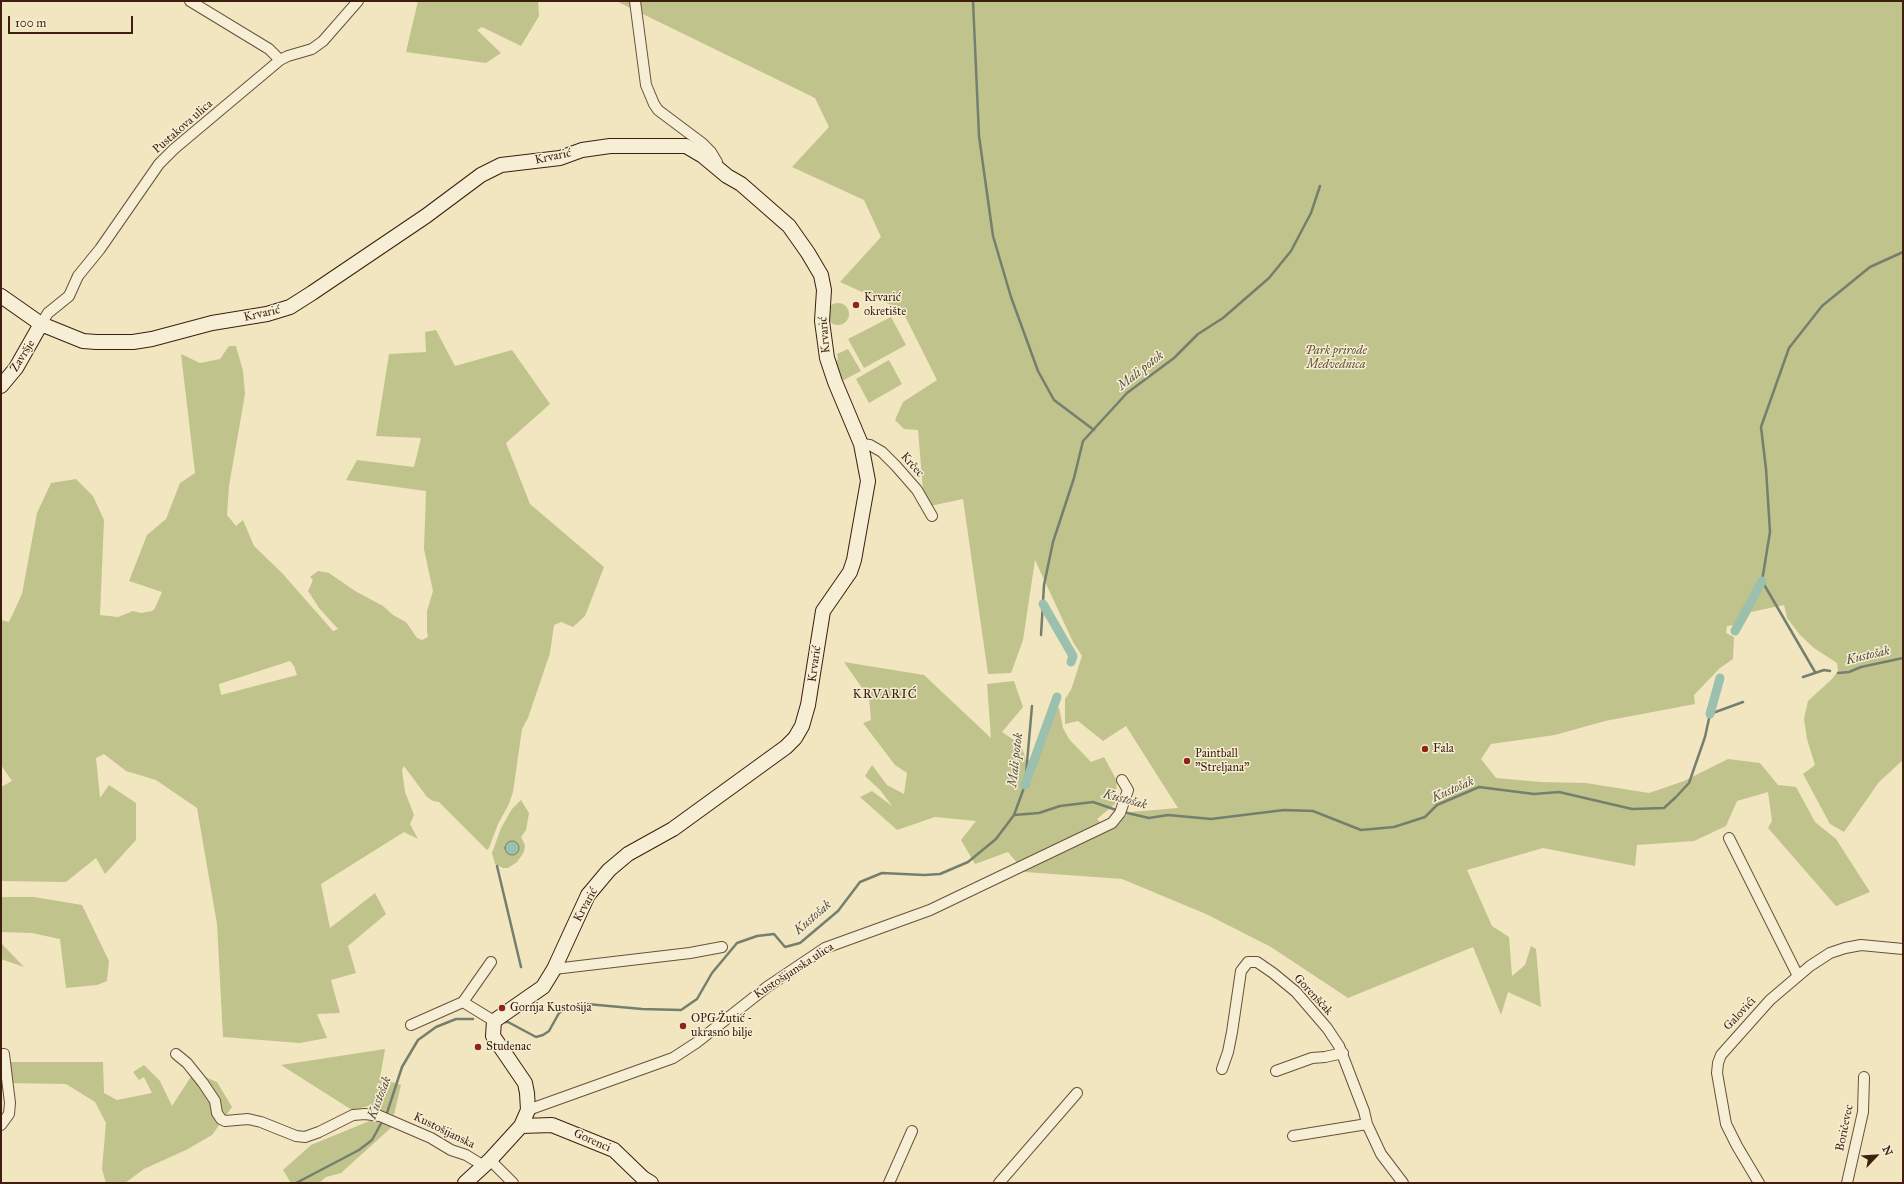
<!DOCTYPE html>
<html>
<head>
<meta charset="utf-8">
<style>
	body { margin:0 }
	#map { position:relative; width:1904px; height:1184px; overflow:hidden; background:#f1e6bf; font-family:"IM FELL Great Primer",serif }
	canvas { display:block }
	.frame { position:absolute; inset:0; border:2px solid #3d1e0f; pointer-events:none }
	.north { position:absolute; left:1856px; top:1136px; width:40px; height:40px; -webkit-text-stroke:3px #f6efd5; paint-order:stroke; rotate:65deg; font-size:11px; font-weight:700; line-height:16px; text-align:center; color:#3d1e0f }
	.north::after { content:''; display:block; margin:auto; width:14px; height:18px; background:#3d1e0f; clip-path:polygon(50% 0,100% 100%,50% 72%,0 100%) }
	.scale { position:absolute; left:8px; top:16px; width:125px; height:18px; box-sizing:border-box; border:2px solid #3d1e0f; border-top:0; padding-left:5px; font-size:12px; line-height:14px; white-space:nowrap; color:#3d1e0f; -webkit-text-stroke:3px #f6efd5; paint-order:stroke }
</style>
</head>
<body>
<div id="map">
<canvas width="1904" height="1184"></canvas>
<div class="frame"></div>
<div class="north">N</div>
<div class="scale">100 m</div>
</div>
<script>
const g = document.querySelector('canvas').getContext('2d');
g.lineJoin = 'round';
function fillPath(path, color) { g.fillStyle = color; g.fill(path, 'evenodd'); }
const toPath = rows => new Path2D(rows.map(r => 'M' + r).join(''));
function stroke(path, color, width, dash) { g.strokeStyle = color; g.lineWidth = width; g.lineCap = dash ? 'butt' : 'round'; g.setLineDash(dash || []); g.stroke(path); }
function write(font, color, halo, rows, align = 'center') {
  g.font = font + ' "IM FELL Great Primer",serif'; g.lineWidth = 3; g.setLineDash([]); g.textBaseline = 'middle'; g.strokeStyle = halo; g.fillStyle = color; for (const [text, x, y, turn = 0] of rows) {
    g.save(); g.translate(x, y); g.rotate((+turn || 0) * Math.PI / 180); g.textAlign = isNaN(turn) ? turn : align; if (halo) g.strokeText(text, 0, 0); g.fillText(text, 0, 0); g.restore();
  }
}
const green = toPath([
	[418,1,538,1,539,16,521,46,482,27,477,30,501,53,486,63,406,52],
	[616,1,1903,1,1903,760,1879,782,1844,832,1830,824,1803,774,1815,765,1807,739,1804,719,1808,701,1832,679,1838,671,1837,663,1814,648,1800,635,1787,618,1784,605,1751,612,1744,624,1727,626,1726,633,1734,637,1733,659,1720,668,1694,695,1695,704,1605,721,1555,735,1491,744,1481,759,1496,778,1541,782,1586,783,1649,793,1684,781,1728,759,1760,763,1778,785,1796,787,1815,822,1836,839,1870,892,1836,906,1768,828,1772,821,1768,792,1737,801,1726,826,1694,841,1637,845,1635,866,1543,848,1467,870,1492,926,1509,937,1512,976,1525,965,1531,946,1536,949,1541,1007,1508,992,1501,1015,1473,947,1348,998,1271,947,1206,914,1122,879,1025,872,1008,852,975,864,961,840,976,821,935,817,897,830,860,797,872,791,892,806,881,791,865,776,872,765,887,785,904,794,907,773,895,765,863,723,871,720,869,698,844,662,924,675,991,738,987,684,1014,681,1023,707,1002,732,1021,745,1026,760,1037,762,1054,713,1059,707,1063,728,1069,739,1091,762,1104,757,1117,781,1115,804,1097,819,1109,831,1130,812,1178,808,1126,726,1103,741,1078,721,1065,724,1065,699,1071,690,1082,656,1073,642,1035,560,1023,640,1011,673,988,674,963,499,930,506,923,490,918,430,904,429,895,420,903,402,937,380,902,310,840,282,881,237,864,200,792,167,829,127,815,98],
	'827 314a11 11 0 1 1 22 0a11 11 0 1 1-22 0Z',
	[891,317,906,345,864,368,848,339],
	[436,330,455,366,512,350,550,404,506,443,530,504,604,567,585,616,573,627,561,622,554,625,550,653,528,718,522,729,513,792,509,804,498,824,489,848,487,850,439,802,433,801,427,797,404,766,402,770,405,792,414,815,410,824,418,839,404,832,321,884,330,928,375,893,386,914,348,946,356,973,331,980,340,1013,317,1014,327,1038,300,1043,223,1037,217,924,197,808,156,780,126,771,104,754,96,758,100,798,109,785,136,803,136,840,105,874,96,858,66,882,1,881,1,787,12,781,1,765,1,620,9,622,22,594,37,513,51,483,76,479,93,496,104,520,100,615,118,617,133,611,141,613,152,611,155,608,162,592,129,581,147,535,166,519,180,483,195,473,181,354,200,363,220,359,229,346,236,346,243,371,245,394,229,486,227,515,236,526,243,520,254,546,282,573,333,631,338,629,319,608,308,591,313,580,310,577,318,571,329,573,355,591,383,606,393,615,406,622,417,638,422,640,428,637,427,631,427,611,433,591,424,549,426,491,346,480,357,460,414,467,421,438,376,436,389,354,426,352,425,332],
	[290,661,294,666,297,675,221,695,219,684],
	[848,349,861,371,840,382,835,365,838,358,837,354],
	[889,360,902,384,869,403,856,379],
	[521,800,529,813,526,830,521,837,525,845,524,852,517,862,508,868,503,868,495,864,492,853,501,828,512,809],
	[3,897,34,897,82,905,109,961,107,981,97,985,66,988,60,939,32,933,1,932,1,898],
	[1,943,24,967,1,959],
	[385,1049,380,1078,401,1085,394,1115,369,1106,352,1110,281,1065],
	[5,1062,103,1062,104,1093,117,1100,152,1093,144,1077,139,1080,133,1072,144,1065,160,1081,172,1106,192,1075,203,1076,217,1082,232,1107,212,1135,188,1149,144,1169,125,1183,106,1183,102,1169,106,1123,95,1102,66,1084,7,1083],
	[372,1120,393,1126,341,1173,326,1177,319,1183,291,1183,283,1170,311,1145]
]);
const water = toPath([
	'505 848a7 7 0 1 1 14 0a7 7 0 1 1-14 0Z'
]);
const stream = toPath([
	[973,1,979,136,993,236,1011,297,1038,371,1054,400,1094,430],
	[1041,635,1044,585,1053,542,1074,478,1083,441,1127,393,1174,358,1198,334,1223,318,1269,278,1291,251,1311,213,1320,186],
	[1815,672,1762,581,1770,532,1766,469,1761,427,1789,348,1822,306,1870,267,1903,252],
	[1838,673,1849,672,1861,667,1903,658],
	[1803,677,1824,670,1830,671],
	[1123,812,1149,818,1168,815,1211,819,1284,810,1313,811,1361,830,1394,827,1425,817,1437,805,1479,787,1534,794,1559,792,1632,809,1664,808,1676,797,1689,783,1705,737,1710,714,1743,702],
	[1014,815,1025,785,1032,706],
	[497,866,521,967],
	[504,1022,508,1022,536,1037,543,1035,549,1031,559,1013,565,1009,587,1004,642,1009,681,1010,697,999,712,973,737,943,757,936,774,934,785,947,800,943,838,911,860,882,882,873,924,875,940,874,968,862,996,839,1014,815,1039,813,1060,806,1093,802,1119,811],
	[386,1116,402,1067,418,1040,436,1027,456,1019,473,1019],
	[296,1183,359,1150,372,1140,383,1120]
]);
const canal = toPath([
	[1043,604,1073,656,1071,662],
	[1735,631,1762,581],
	[1710,714,1720,678],
	[1025,785,1057,697]
]);
const street = toPath([
	[190,1,269,49,280,60],
	[635,1,646,85,654,104,658,110,702,143,711,152,717,162,717,167],
	[41,324,48,313,69,296,78,276,100,249,159,164,174,149,280,60,288,56,312,49,323,41,358,1],
	[861,444,870,445,882,452,896,466,917,490,932,516],
	[1729,838,1798,976],
	[554,969,690,953,722,947],
	[463,1002,494,1021],
	[411,1025,463,1002,491,962],
	[1,1054,4,1054,10,1103,9,1114,1,1125],
	[176,1054,187,1063,203,1083,215,1101,217,1113,221,1119,225,1121,248,1119,261,1122,296,1136,305,1137,319,1132,353,1115,365,1114,380,1116,431,1138,451,1150,466,1155,484,1166],
	[1222,1069,1228,1052,1232,1032,1241,971,1248,962,1257,962,1273,973,1296,992,1327,1028,1339,1046,1364,1111,1367,1124,1381,1154,1403,1183],
	[1276,1071,1312,1058,1325,1057,1343,1053],
	[528,1110,673,1058,696,1043,767,987,825,948,930,910,1112,823,1120,813,1128,790,1122,780],
	[1293,1136,1367,1124],
	[490,1160,513,1183],
	[889,1183,912,1131],
	[999,1183,1077,1093],
	[1759,1183,1737,1146,1726,1124,1717,1073,1718,1063,1721,1055,1770,1000,1810,966,1830,953,1845,948,1861,945,1903,949],
	[1847,1183,1863,1112,1864,1077]
]);
const secondary = toPath([
	[1,296,41,324,83,341,96,342,133,342,152,339,212,323,267,314,290,307,312,293,426,216,481,175,501,165,560,158,582,150,610,146,686,146,703,156,727,176,741,184,789,226,808,253,821,275,824,290,822,321,827,358,835,382,861,444,868,481,854,560,850,572,823,611,808,705,802,726,795,738,786,747,673,829,628,854,609,870,588,895,554,969,543,987,494,1021,493,1036,525,1083,527,1093,528,1110,521,1126,490,1160,465,1183],
	[1,386,16,368,41,324],
	[521,1126,552,1125,614,1150,643,1178,651,1183]
]);
const markers = [
	[856,305,4,"#8f2418"],
	[1425,749,4,"#8f2418"],
	[1187,761,4,"#8f2418"],
	[502,1008,4,"#8f2418"],
	[683,1026,4,"#8f2418"],
	[478,1047,4,"#8f2418"]
];
const streetNames = [
	["Pustakova ulica",183,127,-41],
	["Krvarić",553,157,-12],
	["Krvarić",262,314,-13],
	["Krvarić",825,335,-95],
	["Završje",23,356,-58],
	["Krčec",912,465,48],
	["Krvarić",815,664,-82],
	["Krvarić",586,905,-61],
	["Kustošijanska ulica",794,971,-33],
	["Gorenščak",1313,995,47],
	["Galovići",1740,1014,-47],
	["Boričevec",1845,1128,-78],
	["Kustošijanska",444,1131,26],
	["Gorenci",592,1141,24]
];
const poiNames = [
	["Krvarić",864,298],
	["okretište",864,312],
	["Fala",1433,749],
	["Paintball",1195,754],
	["\"Streljana\"",1195,768],
	["Gornja Kustošija",510,1008],
	["OPG Žutić -",691,1019],
	["ukrasno bilje",691,1033],
	["Studenac",486,1047]
];
const parkNames = [
	["Park prirode",1336,351],
	["Medvednica",1336,365]
];
const waterNames = [
	["Mali potok",1141,371,-38],
	["Kustošak",1868,656,-13],
	["Mali potok",1016,760,-83],
	["Kustošak",1453,790,-24],
	["Kustošak",1125,800,15],
	["Kustošak",813,918,-41],
	["Kustošak",380,1098,-69]
];
const neighbourhoodNames = [
	["KRVARIĆ",885,695]
];
fillPath(green, '#c1c38d');
fillPath(water, '#9bc0ad');
stroke(water, '#757f6e', 1);
stroke(stream, '#757f6e', 2.5);
stroke(canal, '#9bc0ad', 9);
stroke(street, '#6a503b', 12);
stroke(secondary, '#3d1e0f', 16);
stroke(street, '#f6efd5', 10);
stroke(secondary, '#f6efd5', 14);
for (const [x, y, r, color] of markers) { const dot = new Path2D(); dot.arc(x, y, r, 0, 2 * Math.PI); g.fillStyle = color; g.fill(dot); stroke(dot, '#f6efd5', 1.5); }
write('12px', '#3d1e0f', '#f6efd5', streetNames);
write('12px', '#3d1e0f', '#f6efd5', poiNames, 'left');
write('italic 12px', '#655035', '#f6efd5', parkNames);
write('italic 13px', '#594f3e', '#f6efd5', waterNames);
g.letterSpacing = '1px';
write('13px', '#3d1e0f', '#f6efd5', neighbourhoodNames);
g.letterSpacing = '0px';
</script>
</body>
</html>
